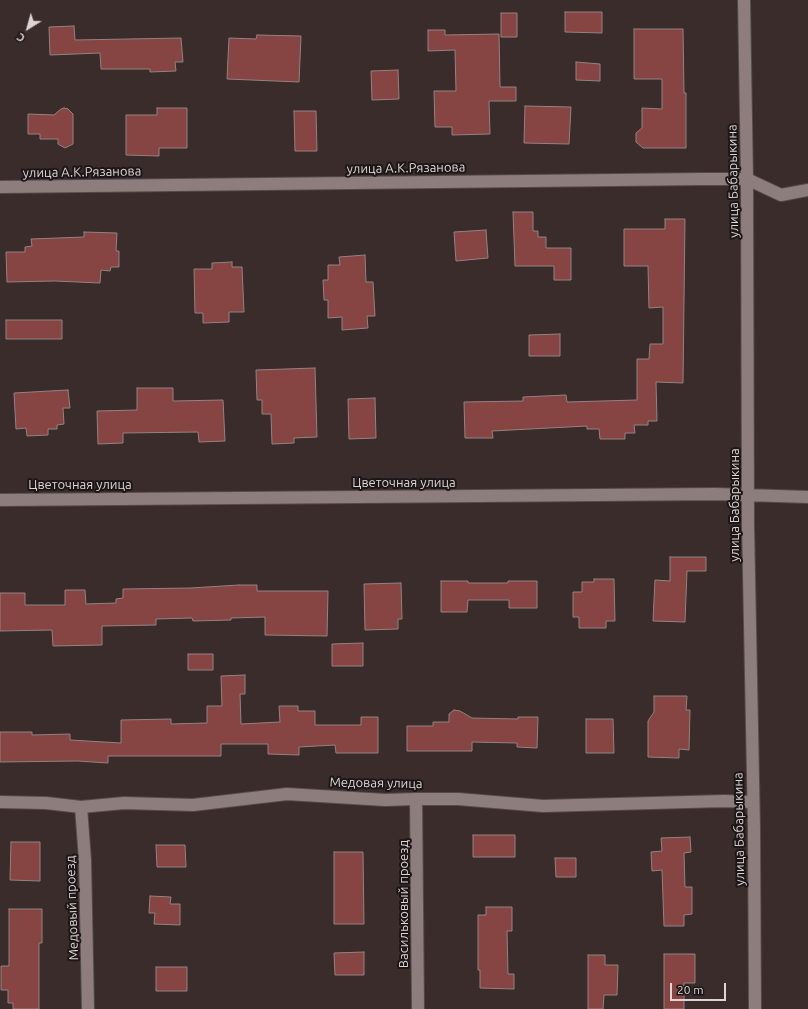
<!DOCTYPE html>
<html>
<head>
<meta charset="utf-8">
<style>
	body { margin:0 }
	#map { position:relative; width:808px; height:1009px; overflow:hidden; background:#392c2b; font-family:Ubuntu,sans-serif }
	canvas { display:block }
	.north { position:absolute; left:8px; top:8px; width:40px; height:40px; -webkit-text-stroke:3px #1c1616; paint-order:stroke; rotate:217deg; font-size:11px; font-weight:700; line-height:16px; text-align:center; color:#ded5d5 }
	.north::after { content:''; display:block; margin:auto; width:14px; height:18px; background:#ded5d5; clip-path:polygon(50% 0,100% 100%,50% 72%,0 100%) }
	.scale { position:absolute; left:670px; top:983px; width:56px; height:18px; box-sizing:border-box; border:2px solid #ded5d5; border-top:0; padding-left:5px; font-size:12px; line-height:14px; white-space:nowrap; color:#ded5d5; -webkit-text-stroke:3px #1c1616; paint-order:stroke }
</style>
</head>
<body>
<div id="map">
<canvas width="808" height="1009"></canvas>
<div class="north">С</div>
<div class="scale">20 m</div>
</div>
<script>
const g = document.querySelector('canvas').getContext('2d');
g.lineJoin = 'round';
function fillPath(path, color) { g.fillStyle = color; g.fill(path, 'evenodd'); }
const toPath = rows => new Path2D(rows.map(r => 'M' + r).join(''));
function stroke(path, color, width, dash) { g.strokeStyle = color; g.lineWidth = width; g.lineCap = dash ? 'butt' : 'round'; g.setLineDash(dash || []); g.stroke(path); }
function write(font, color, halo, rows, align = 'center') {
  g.font = font + ' Ubuntu,sans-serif'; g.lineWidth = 4; g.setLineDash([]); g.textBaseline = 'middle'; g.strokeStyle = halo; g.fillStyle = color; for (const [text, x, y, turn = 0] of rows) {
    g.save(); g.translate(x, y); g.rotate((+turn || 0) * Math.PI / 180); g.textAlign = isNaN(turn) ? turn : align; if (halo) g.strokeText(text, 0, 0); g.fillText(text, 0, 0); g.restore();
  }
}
const building = toPath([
	[565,12,602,12,602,33,565,32,565,12],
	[501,13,517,13,517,37,501,37,501,13],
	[74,26,75,40,181,38,183,62,175,62,176,71,150,72,150,69,101,69,100,53,50,55,49,27,74,26],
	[634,29,683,29,684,93,686,93,686,148,643,148,636,142,636,133,642,128,642,108,662,109,662,79,634,79,634,29],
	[428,30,445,30,445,35,499,34,500,87,516,87,516,101,489,101,490,134,452,135,452,127,435,127,434,91,456,91,455,50,428,51,428,30],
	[257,35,301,36,299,82,227,79,229,38,256,39,257,35],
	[576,62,600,64,600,81,576,80,576,62],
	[398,70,399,99,372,100,371,71,398,70],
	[525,106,571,107,569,144,524,143,525,106],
	[64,108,68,109,73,114,73,144,65,148,58,144,58,139,40,139,40,134,28,134,28,114,54,115,61,109,64,108],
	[157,108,187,108,187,148,159,148,159,156,126,155,126,115,157,115,157,108],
	[294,111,316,111,317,151,295,151,294,111],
	[513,212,533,212,533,231,538,231,538,237,546,237,546,248,571,248,571,280,554,280,554,266,515,266,513,212],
	[665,219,685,219,683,383,656,382,657,421,648,421,648,425,634,425,635,433,625,433,625,439,600,439,599,429,587,429,587,426,492,431,493,438,465,438,464,402,523,401,523,397,566,395,567,402,637,400,637,359,649,359,650,344,663,344,663,307,649,308,648,266,624,266,624,229,665,229,665,219],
	[486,230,488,258,456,261,454,232,486,230],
	[84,232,117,233,116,251,119,251,119,267,111,267,110,271,101,270,100,283,55,281,7,282,6,252,25,252,25,247,32,246,31,239,84,237,84,232],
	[365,255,366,282,373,282,375,316,367,316,368,328,342,330,342,317,328,318,328,300,324,300,323,280,328,280,328,265,340,265,339,257,365,255],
	[232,262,232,267,242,267,244,312,229,312,229,322,203,323,203,313,195,313,194,269,212,269,212,263,232,262],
	[6,320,62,320,62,339,6,339,6,320],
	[560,334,560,356,529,356,529,335,560,334],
	[315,368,317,437,294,438,294,443,272,444,271,414,262,414,262,400,257,400,256,370,315,368],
	[137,388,173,388,173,401,223,400,225,441,199,442,198,432,123,433,123,443,98,444,97,411,137,410,137,388],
	[68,390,70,408,63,408,64,424,57,425,57,429,48,429,48,435,27,436,26,428,16,429,14,393,68,390],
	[375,398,376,438,349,439,348,399,375,398],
	[670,557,706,557,706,571,687,571,685,622,653,621,655,580,670,581,670,557],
	[594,579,614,579,615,621,606,621,606,628,579,628,579,617,573,617,573,592,582,592,582,582,594,582,594,579],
	[441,581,468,581,468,583,508,583,508,581,537,581,537,608,509,608,509,600,468,600,467,612,441,612,441,581],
	[401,583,402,619,398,619,398,629,365,630,364,584,401,583],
	[239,585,257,585,257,591,328,591,327,636,265,635,265,617,231,618,231,620,193,621,192,618,156,619,156,625,102,626,102,645,53,646,52,630,0,631,0,593,25,593,25,605,65,605,65,590,85,590,86,604,116,603,116,599,123,598,123,589,191,588,239,585],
	[363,643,363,666,332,666,332,644,363,643],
	[188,654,213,654,213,670,188,670,188,654],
	[245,675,245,694,240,694,241,724,280,722,279,706,298,706,298,711,315,711,315,725,361,725,361,717,378,717,378,753,336,753,335,745,299,747,299,755,268,754,268,744,221,744,221,756,108,756,108,763,77,761,0,762,0,732,32,732,32,735,70,734,70,740,121,743,121,720,171,719,171,724,207,723,207,706,222,706,221,676,245,675],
	[654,696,687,696,686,710,690,710,689,750,679,749,679,758,648,757,648,721,654,712,654,696],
	[454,710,460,711,472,718,518,719,518,717,538,717,537,748,517,747,517,743,472,742,472,751,407,751,407,726,433,726,433,722,449,722,449,714,454,710],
	[586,719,613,719,614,753,586,753,586,719],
	[473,835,515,835,515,857,473,857,473,835],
	[690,837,691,852,684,853,685,887,692,887,692,914,684,915,684,926,664,926,662,870,652,871,651,852,662,851,661,838,690,837],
	[11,842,40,842,40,881,10,880,11,842],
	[156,845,185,845,186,867,157,867,156,845],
	[334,852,363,852,364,924,334,924,334,852],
	[555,858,576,858,576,877,556,877,555,858],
	[150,896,171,897,170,904,180,904,180,925,154,924,155,913,149,913,150,896],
	[486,907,512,907,512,931,507,931,508,974,514,974,514,989,480,988,480,970,478,970,478,915,486,915,486,907],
	[9,909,42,909,42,943,39,943,39,1009,13,1009,13,1003,8,1003,8,990,1,990,1,966,9,966,9,909],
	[364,952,364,975,335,975,334,953,364,952],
	[664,954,695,954,695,983,684,983,684,1009,664,1009,664,954],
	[588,955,605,955,605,965,618,965,617,995,604,995,603,1009,588,1009,588,955],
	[156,967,187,967,187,991,156,991,156,967]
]);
const minor = toPath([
	[744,0,747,179,748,524,754,828,755,1009],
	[0,187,702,179,747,179,781,195,808,190],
	[0,500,715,494,808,497],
	[416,799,418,1009],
	[0,802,46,803,81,807,124,803,193,805,287,794,385,800,416,799,458,799,543,806,724,801,753,802],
	[81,807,85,860,88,1009]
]);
const streetNames = [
	["улица А.К.Рязанова",406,168,-1],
	["улица А.К.Рязанова",82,172,-1],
	["улица Бабарыкина",733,181,-91],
	["Цветочная улица",404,483],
	["Цветочная улица",80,485],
	["улица Бабарыкина",735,505,-90],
	["Медовая улица",376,783,1],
	["улица Бабарыкина",739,829,-91],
	["Васильковый проезд",404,904,-90],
	["Медовый проезд",72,908,-92]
];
fillPath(building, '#864443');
stroke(building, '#938382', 1);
stroke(minor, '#554a4a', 14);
stroke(minor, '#8d7e7d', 12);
write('13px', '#ded5d5', '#1c1616', streetNames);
</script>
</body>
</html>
